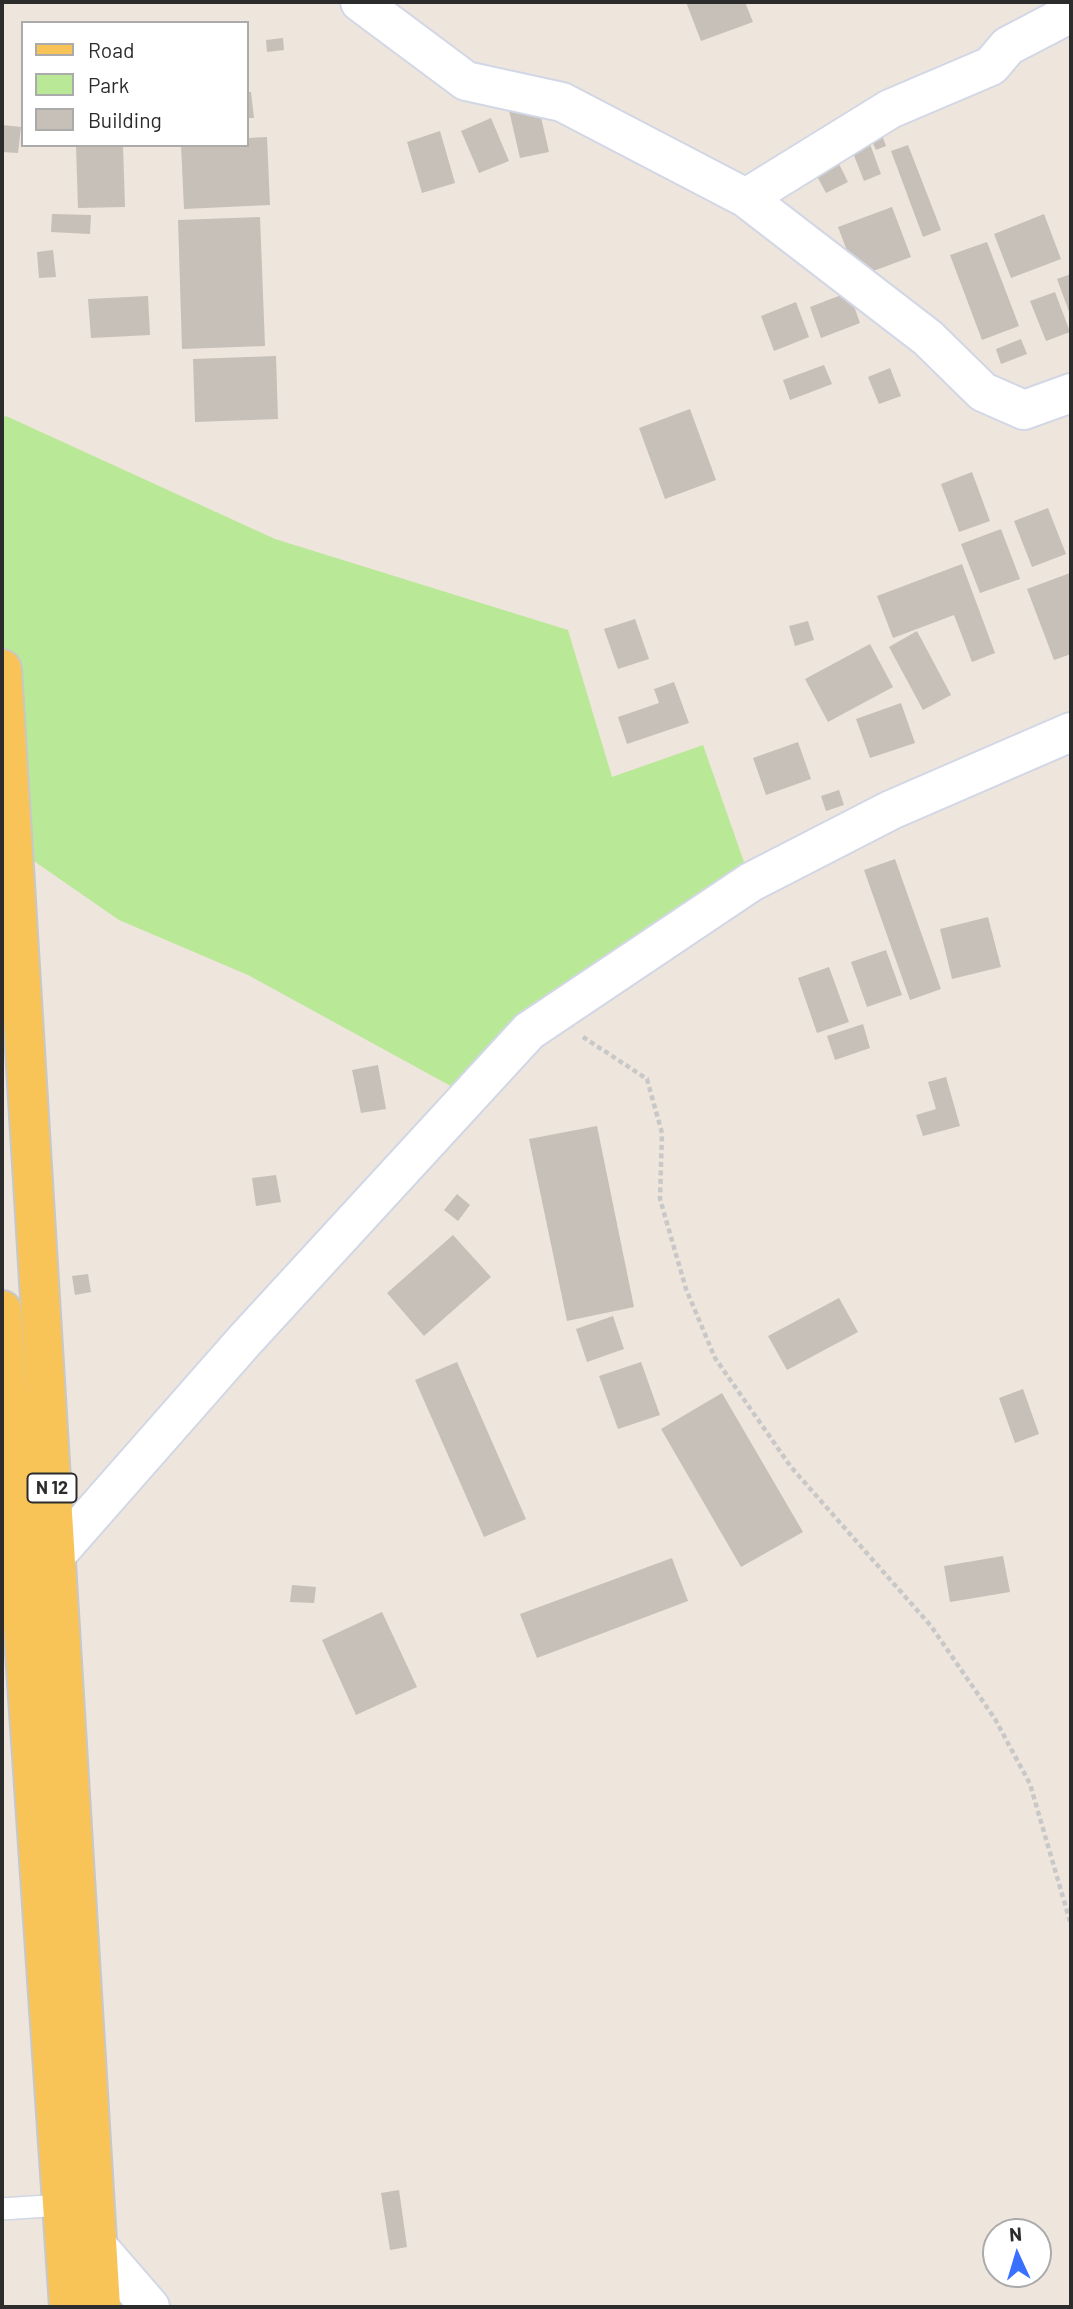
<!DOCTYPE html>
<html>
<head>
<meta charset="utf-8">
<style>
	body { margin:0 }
	#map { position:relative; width:1073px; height:2309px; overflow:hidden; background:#eee5dd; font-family:Barlow,sans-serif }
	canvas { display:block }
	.frame { position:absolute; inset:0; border:4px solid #2c2c2c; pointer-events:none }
	.legend { position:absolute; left:21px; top:21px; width:228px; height:126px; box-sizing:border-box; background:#fff; border:2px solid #ababab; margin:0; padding:9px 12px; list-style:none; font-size:21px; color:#2c2c2c }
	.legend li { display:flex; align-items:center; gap:14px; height:35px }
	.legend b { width:35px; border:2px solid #ababab }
	.north { position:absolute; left:982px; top:2218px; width:70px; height:70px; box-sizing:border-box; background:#fff; border:2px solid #ababab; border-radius:50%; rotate:356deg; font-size:19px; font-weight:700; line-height:28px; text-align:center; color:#2c2c2c }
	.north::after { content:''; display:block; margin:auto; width:24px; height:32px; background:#3970ff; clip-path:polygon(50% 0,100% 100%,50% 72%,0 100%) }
</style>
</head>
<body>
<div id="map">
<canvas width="1073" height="2309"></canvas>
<div class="frame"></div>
<ul class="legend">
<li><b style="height:9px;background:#f9c457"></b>Road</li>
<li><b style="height:19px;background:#b9e896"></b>Park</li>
<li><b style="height:19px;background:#c6c0b8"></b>Building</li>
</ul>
<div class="north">N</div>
</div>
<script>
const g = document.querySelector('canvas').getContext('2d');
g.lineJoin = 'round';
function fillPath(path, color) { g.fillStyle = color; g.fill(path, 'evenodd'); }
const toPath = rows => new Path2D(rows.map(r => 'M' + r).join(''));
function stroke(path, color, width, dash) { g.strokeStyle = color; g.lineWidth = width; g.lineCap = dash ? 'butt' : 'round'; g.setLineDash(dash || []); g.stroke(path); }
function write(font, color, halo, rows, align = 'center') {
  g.font = font + ' Barlow,sans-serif'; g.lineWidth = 5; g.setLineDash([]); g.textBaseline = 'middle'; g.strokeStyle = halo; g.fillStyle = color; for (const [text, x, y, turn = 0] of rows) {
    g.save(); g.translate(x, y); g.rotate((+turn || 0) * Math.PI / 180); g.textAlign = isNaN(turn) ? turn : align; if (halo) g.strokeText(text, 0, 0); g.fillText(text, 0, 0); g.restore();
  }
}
const green = toPath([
	[6,416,275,539,568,630,612,777,703,745,751,882,469,1096,248,975,119,920,2,839,2,419]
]);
const building = toPath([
	[686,2,745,2,753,22,701,41],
	[283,38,284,50,267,52,266,40],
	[247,92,251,92,254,118,247,118],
	[537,100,549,152,520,158,508,106],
	[491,118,509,161,479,173,461,131],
	[2,125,21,127,18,153,2,152],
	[440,131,455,183,422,193,407,142],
	[882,135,886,146,876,150,871,139],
	[867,136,881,174,864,181,849,143],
	[267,137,270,205,184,209,181,145,247,145,247,138],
	[76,145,123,145,125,207,78,208],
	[908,145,941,230,923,237,891,151],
	[834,154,848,182,826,193,811,165],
	[892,207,911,257,857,277,838,227],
	[52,214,91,215,90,234,51,232],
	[1044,214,1061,259,1011,278,994,234],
	[260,217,265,346,182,349,178,220],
	[987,242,1019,326,982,340,950,255],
	[53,250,56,277,39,278,37,252],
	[1071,274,1071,317,1057,279],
	[849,292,860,323,821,338,810,307],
	[1055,292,1070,332,1046,341,1030,301],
	[148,296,150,335,91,338,88,299],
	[796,302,809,337,774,351,761,316],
	[1021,339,1027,354,1001,364,996,349],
	[276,356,278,419,195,422,193,359],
	[824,365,832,384,790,400,783,380],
	[890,368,901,396,879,404,868,377],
	[690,409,716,480,665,499,639,428],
	[972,472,990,521,959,532,941,484],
	[1048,508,1066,554,1032,567,1014,521],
	[1001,529,1020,579,980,593,961,544],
	[962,564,995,653,972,662,954,615,893,638,877,596],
	[1070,573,1071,654,1054,660,1027,589],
	[635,619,649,659,618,669,604,629],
	[808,621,814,640,795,646,789,626],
	[917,631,951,695,923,710,889,647],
	[870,644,893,687,828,722,805,679],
	[674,682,689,723,627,744,618,717,659,703,654,689],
	[901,703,915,743,870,758,856,719],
	[798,742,811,779,766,795,753,758],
	[839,790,844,805,826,811,821,796],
	[895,859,941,989,910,1000,864,870],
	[988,917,1001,967,952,979,940,929],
	[886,950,902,995,867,1007,851,962],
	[829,967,849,1022,817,1033,798,978],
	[863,1024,870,1048,835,1060,827,1036],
	[378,1065,386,1109,361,1113,352,1070],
	[946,1077,960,1126,923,1136,916,1115,936,1109,928,1082],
	[597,1126,634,1307,567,1321,529,1139],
	[276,1175,281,1202,256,1206,252,1178],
	[457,1194,470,1205,458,1221,444,1210],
	[453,1235,491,1277,424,1336,387,1293],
	[88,1274,91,1292,75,1295,72,1276],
	[839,1298,858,1332,787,1370,768,1336],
	[613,1316,624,1349,587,1362,576,1329],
	[457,1362,526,1519,484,1537,415,1380],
	[641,1362,660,1415,618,1429,599,1376],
	[1023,1389,1039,1434,1015,1443,999,1398],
	[722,1393,803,1532,741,1567,661,1429],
	[1003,1556,1010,1592,950,1602,944,1566],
	[672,1558,688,1601,537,1658,520,1614],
	[292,1585,316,1587,314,1603,290,1602],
	[382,1612,417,1687,356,1715,322,1640],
	[399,2190,407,2247,390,2250,381,2193]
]);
const path = toPath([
	[583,1037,647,1079,662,1133,660,1199,686,1289,715,1358,791,1467,931,1626,995,1719,1030,1784,1071,1925]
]);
const lane = toPath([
	[2,2209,62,2205]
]);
const street = toPath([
	[360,2,466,81,562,102,746,198,928,338,983,392,1024,410,1071,393],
	[746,198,890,109,991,66,1008,46,1071,13],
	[38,1572,56,1555,245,1340,529,1031,751,882,891,810,1071,732],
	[85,2232,150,2307]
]);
const primary = toPath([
	[2,669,101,2307],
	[2,1310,69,2307]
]);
const shields = [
	[52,1488,49]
];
const shieldNames = [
	["N 12",52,1488]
];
fillPath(green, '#b9e896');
fillPath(building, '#c6c0b8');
stroke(lane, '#d2d7e5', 24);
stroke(street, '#d2d7e5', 42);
stroke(primary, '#c8c8c8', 42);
stroke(path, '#c8c8c8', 4.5, [5, 3.5]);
stroke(lane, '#fff', 21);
stroke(street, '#fff', 38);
stroke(primary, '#f9c457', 38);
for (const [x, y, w] of shields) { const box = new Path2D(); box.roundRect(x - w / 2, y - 14.5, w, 29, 5); g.fillStyle = '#fff'; g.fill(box); stroke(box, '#2c2c2c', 2); }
write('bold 18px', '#2c2c2c', null, shieldNames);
</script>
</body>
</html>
